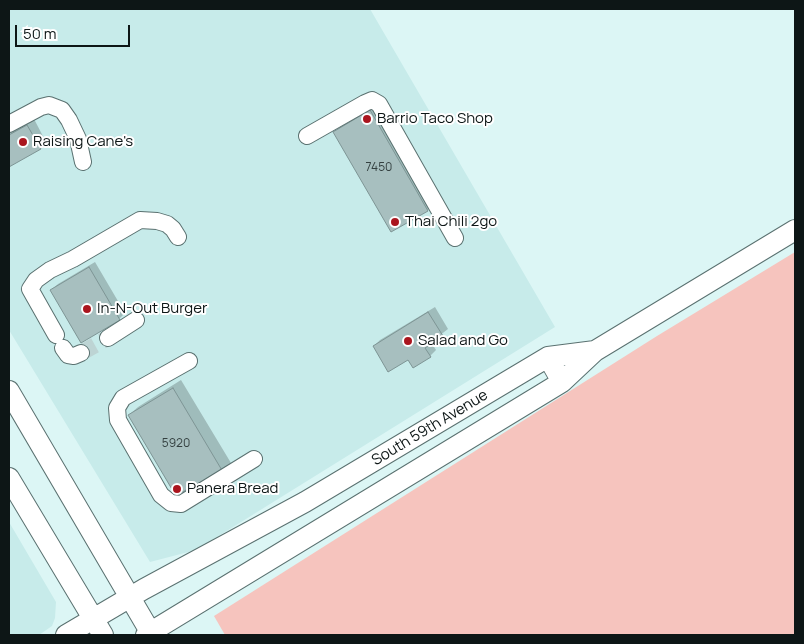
<!DOCTYPE html>
<html>
<head>
<meta charset="utf-8">
<style>
	body { margin:0 }
	#map { position:relative; width:804px; height:644px; overflow:hidden; background:#dcf6f5; font-family:Manrope,sans-serif }
	canvas { display:block }
	.frame { position:absolute; inset:0; border:10px solid #0d1616; pointer-events:none }
	.scale { position:absolute; left:15px; top:25px; width:115px; height:22px; box-sizing:border-box; border:2px solid #0d1616; border-top:0; padding-left:6px; font-size:15px; line-height:18px; white-space:nowrap; color:#0d1616; -webkit-text-stroke:4px #fff; paint-order:stroke }
</style>
</head>
<body>
<div id="map">
<canvas width="804" height="644"></canvas>
<div class="frame"></div>
<div class="scale">50 m</div>
</div>
<script>
const g = document.querySelector('canvas').getContext('2d');
g.lineJoin = 'round';
function fillPath(path, color) { g.fillStyle = color; g.fill(path, 'evenodd'); }
const toPath = rows => new Path2D(rows.map(r => 'M' + r).join(''));
function stroke(path, color, width, dash) { g.strokeStyle = color; g.lineWidth = width; g.lineCap = dash ? 'butt' : 'round'; g.setLineDash(dash || []); g.stroke(path); }
function write(font, color, halo, rows, align = 'center') {
  g.font = font + ' Manrope,sans-serif'; g.lineWidth = 4; g.setLineDash([]); g.textBaseline = 'middle'; g.strokeStyle = halo; g.fillStyle = color; for (const [text, x, y, turn = 0] of rows) {
    g.save(); g.translate(x, y); g.rotate((+turn || 0) * Math.PI / 180); g.textAlign = isNaN(turn) ? turn : align; if (halo) g.strokeText(text, 0, 0); g.fillText(text, 0, 0); g.restore();
  }
}
const built = toPath([
	[9,9,370,9,555,327,196,550,150,562,9,330],
	[9,522,56,602,55,618,52,626,39,635,9,635]
]);
const green = toPath([
	[795,252,795,635,225,635,214,616,657,336]
]);
const shadow = toPath([
	[379,103,436,201,428,210,392,230,335,132,343,124],
	[34,119,46,142,40,148,9,165,9,133],
	[95,262,125,313,119,319,51,290,58,284],
	[435,307,448,329,431,342,436,350,430,356,408,358,374,346,380,340],
	[181,380,231,463,223,471,194,483,129,415,138,407]
]);
const building = toPath([
	[370,110,428,211,391,232,333,132,370,110],
	[27,125,41,149,9,167,9,135,27,125],
	[89,267,120,320,81,343,50,290,89,267],
	[428,312,443,336,425,348,431,357,413,368,408,360,388,372,373,346,428,312],
	[173,388,223,472,196,489,194,485,176,496,128,415,173,388]
]);
const minorTunnel = toPath([
	[81,353,108,338]
]);
const minor = toPath([
	[9,124,41,107,49,105,62,110,69,120,78,139,83,162],
	[307,136,365,103,372,100,379,104,455,238],
	[56,335,30,289,36,280,50,270,73,259,140,220,157,221,167,224,173,229,178,237],
	[108,338,136,320],
	[63,348,68,355,74,356,81,353],
	[189,361,123,398,117,408,118,420,161,495,171,503,181,504,254,459]
]);
const major = toPath([
	[562,382,595,351],
	[9,391,152,635],
	[9,478,103,635],
	[66,635,144,589,305,502,548,357,595,351,795,230],
	[146,635,562,382,548,357]
]);
const markers = [
	[367,119,5,"#aa151e"],
	[23,142,5,"#aa151e"],
	[395,222,5,"#aa151e"],
	[87,309,5,"#aa151e"],
	[408,341,5,"#aa151e"],
	[177,489,5,"#aa151e"]
];
const numberNames = [
	["7450",379,168],
	["5920",176,444]
];
const poiNames = [
	["Barrio Taco Shop",377,119],
	["Raising Cane's",33,142],
	["Thai Chili 2go",405,222],
	["In-N-Out Burger",97,309],
	["Salad and Go",418,341],
	["Panera Bread",187,489]
];
const streetNames = [
	["South 59th Avenue",430,428,-31]
];
fillPath(built, '#c7ebea');
fillPath(green, '#f6c4be');
fillPath(shadow, '#0003');
fillPath(building, '#a7bfbf');
stroke(building, '#7e9595', 1);
stroke(minorTunnel, '#bdd4d4', 16, [16, 8]);
stroke(minor, '#5a7170', 18);
stroke(major, '#5a7170', 22);
stroke(minor, '#fff', 16);
stroke(major, '#fff', 20);
for (const [x, y, r, color] of markers) { const dot = new Path2D(); dot.arc(x, y, r, 0, 2 * Math.PI); g.fillStyle = color; g.fill(dot); stroke(dot, '#fff', 2); }
write('12px', '#344040', null, numberNames);
write('15px', '#0d1616', '#fff', poiNames, 'left');
write('15px', '#0d1616', '#fff', streetNames);
</script>
</body>
</html>
